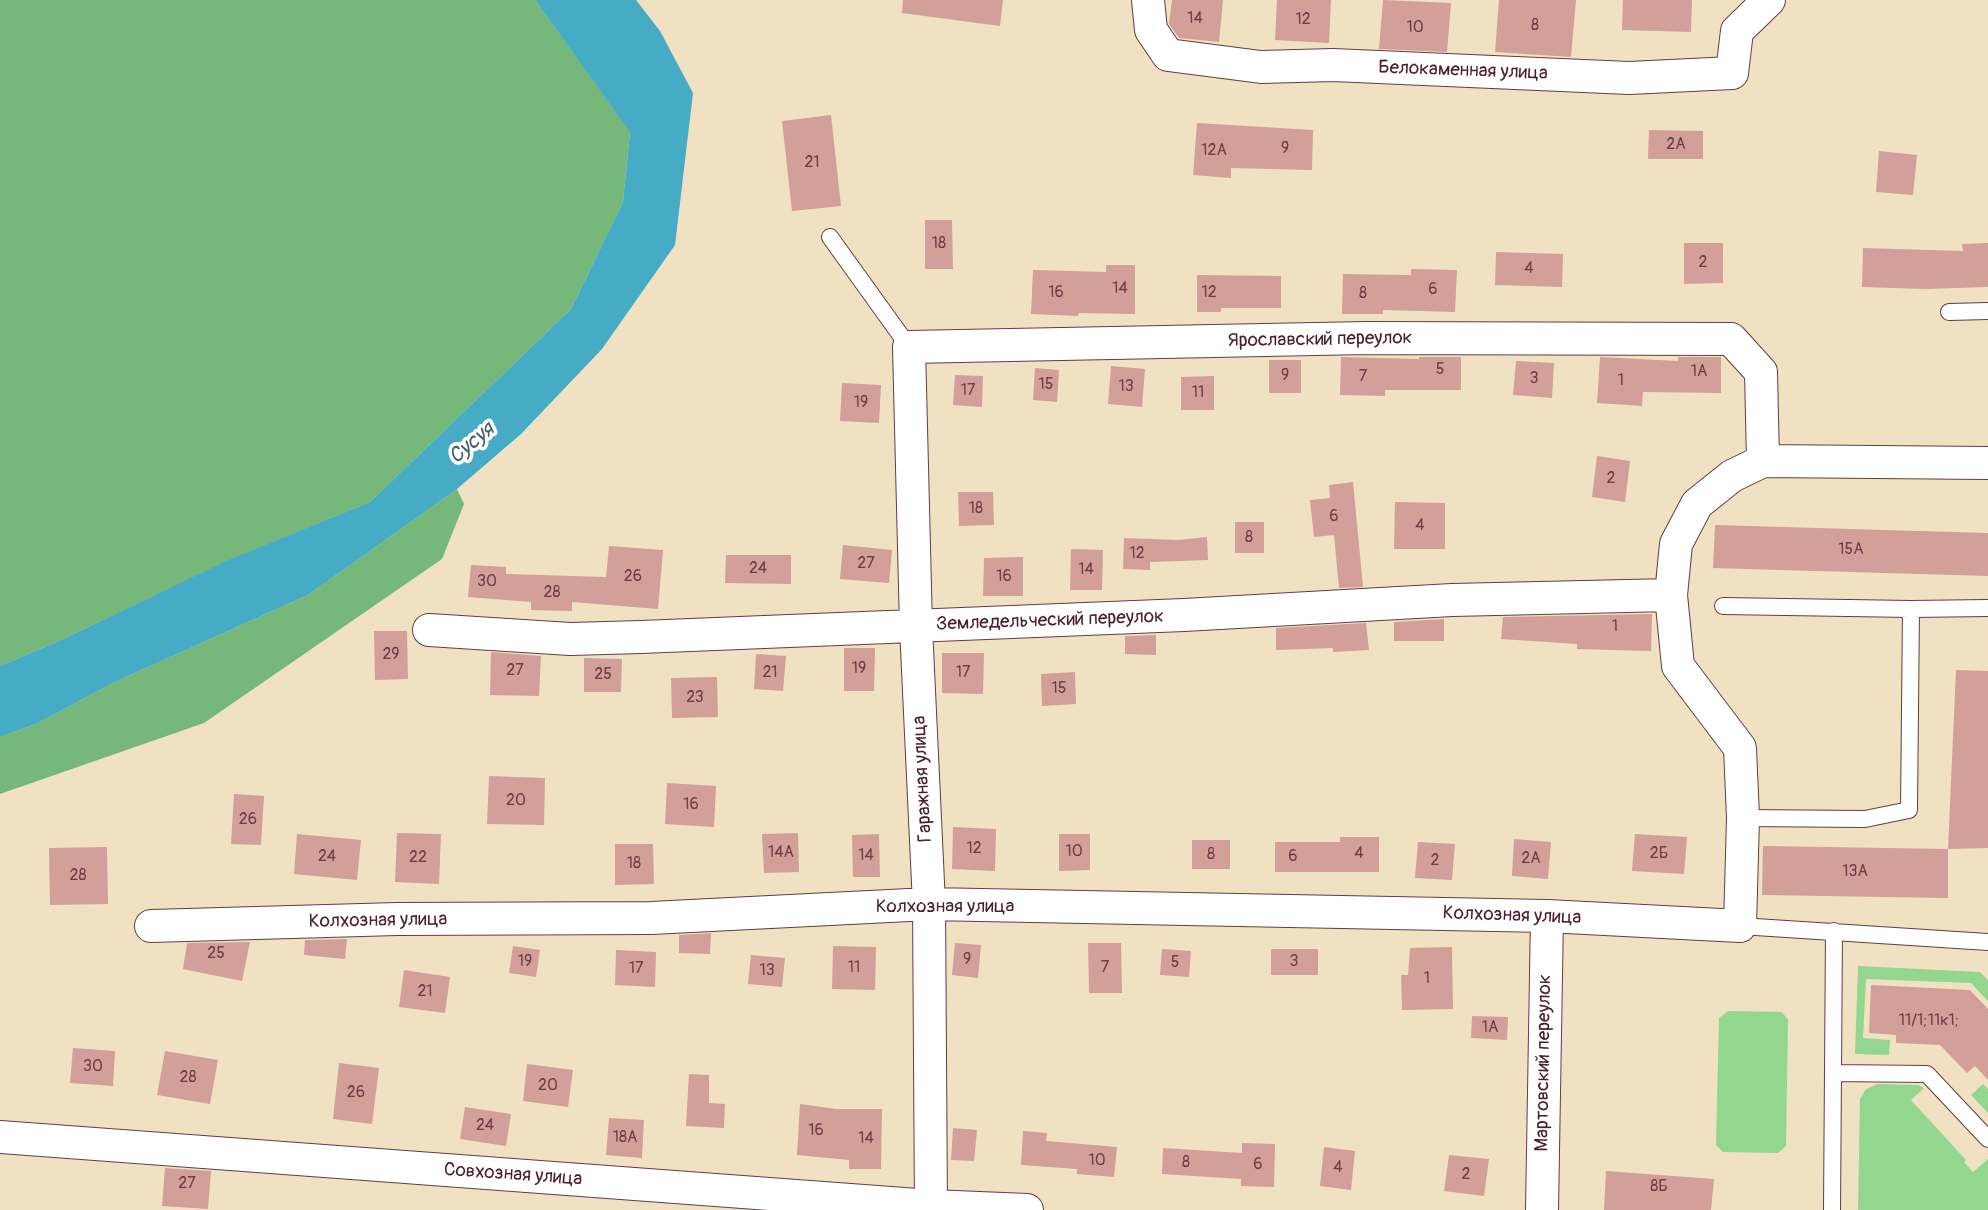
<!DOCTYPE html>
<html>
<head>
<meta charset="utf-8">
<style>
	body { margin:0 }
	canvas { display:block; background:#f0e1c3 }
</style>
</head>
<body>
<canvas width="1988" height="1210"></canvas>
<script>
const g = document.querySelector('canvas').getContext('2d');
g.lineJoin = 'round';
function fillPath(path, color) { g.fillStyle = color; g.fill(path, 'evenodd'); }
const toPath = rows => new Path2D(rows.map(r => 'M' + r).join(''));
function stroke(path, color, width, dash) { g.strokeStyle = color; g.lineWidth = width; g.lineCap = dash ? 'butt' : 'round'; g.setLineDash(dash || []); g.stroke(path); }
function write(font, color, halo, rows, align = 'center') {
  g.font = font + ' Pangolin,sans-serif'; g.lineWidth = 7; g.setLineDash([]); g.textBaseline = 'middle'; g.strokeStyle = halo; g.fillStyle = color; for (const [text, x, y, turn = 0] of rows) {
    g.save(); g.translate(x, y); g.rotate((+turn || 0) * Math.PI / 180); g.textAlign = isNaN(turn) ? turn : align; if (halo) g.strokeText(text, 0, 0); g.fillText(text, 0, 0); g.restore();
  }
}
const green = toPath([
	[1858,966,1980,972,1988,980,1988,1001,1971,983,1866,979,1863,1038,1890,1040,1889,1055,1855,1054],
	[1728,1011,1782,1012,1788,1020,1786,1146,1778,1153,1723,1152,1716,1145,1719,1018],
	[1878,1084,1918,1085,1924,1088,1911,1100,1966,1160,1964,1162,1973,1172,1988,1159,1988,1210,1858,1210,1860,1099,1866,1089],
	[1983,1084,1988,1089,1988,1113,1971,1095]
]);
const forest = toPath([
	[0,0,535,0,630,131,623,202,571,309,370,502,227,561,59,641,0,666],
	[457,489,464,504,442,559,204,723,0,794,0,737,36,724,117,681,308,595]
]);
const water = toPath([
	[535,0,636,0,660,31,693,93,675,245,602,349,521,434,457,489,308,595,117,681,36,724,0,737,0,666,59,641,226,561,370,502,571,309,623,202,630,132]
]);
const building = toPath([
	[903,0,1003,0,1000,26,902,13],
	[1172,0,1223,0,1219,42,1179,38,1169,24],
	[1277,0,1331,0,1329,43,1275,40],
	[1383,0,1451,3,1447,52,1379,49],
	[1499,0,1576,0,1571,57,1495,52],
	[1623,0,1692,0,1691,32,1622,30],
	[831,115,841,206,792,211,782,121],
	[1197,123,1313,130,1312,170,1231,168,1231,178,1193,175],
	[1649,130,1703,131,1703,159,1648,159],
	[1879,151,1917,155,1913,195,1876,192],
	[925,220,952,220,953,269,925,269],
	[1684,243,1723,243,1723,283,1684,284],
	[1988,243,1988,287,1926,289,1862,287,1863,248,1963,251,1962,244],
	[1496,252,1563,254,1562,287,1495,285],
	[1106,265,1135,265,1135,314,1079,313,1078,316,1031,314,1033,270,1106,272],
	[1411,269,1457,270,1455,312,1383,310,1383,314,1342,314,1343,274,1411,275],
	[1197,275,1281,276,1281,308,1221,308,1221,312,1197,312],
	[1341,357,1419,359,1419,357,1461,357,1461,390,1385,390,1385,396,1340,395],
	[1600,357,1678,361,1678,357,1721,357,1721,393,1643,392,1642,406,1597,403],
	[1269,360,1301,360,1301,393,1269,393],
	[1516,361,1554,363,1552,398,1513,395],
	[1111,366,1145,369,1142,407,1108,404],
	[1035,368,1059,370,1057,402,1033,400],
	[955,375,983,376,982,407,953,405],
	[1214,376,1214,410,1181,410,1181,377],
	[842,383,881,385,879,423,840,421],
	[1597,456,1630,461,1625,502,1592,497],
	[1353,482,1363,587,1339,588,1334,535,1314,537,1310,500,1330,498,1329,485],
	[958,492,993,492,994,525,959,526],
	[1395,502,1445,503,1445,549,1394,549],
	[1235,522,1264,522,1264,553,1235,553],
	[1715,525,1988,533,1988,576,1713,568],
	[1207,537,1208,560,1150,562,1150,570,1123,569,1124,538,1179,540],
	[843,545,892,550,889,583,840,579],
	[609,546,663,550,658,609,572,602,572,611,531,610,531,602,468,597,471,565,506,567,506,574,606,577],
	[1071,549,1103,550,1102,590,1070,590],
	[726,555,791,555,791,584,725,583],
	[1023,557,1023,596,983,596,984,558],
	[1652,614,1651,651,1577,649,1577,644,1501,639,1503,617],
	[1444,619,1444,641,1394,641,1394,622],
	[1366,623,1369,650,1333,652,1333,648,1276,650,1276,628],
	[374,631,407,631,408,679,375,680],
	[1156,635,1156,655,1125,654,1125,636],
	[844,648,875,648,874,691,844,691],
	[491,652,541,656,539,696,490,695],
	[942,653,984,653,983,694,942,693],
	[756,654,786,656,783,691,754,689],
	[584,658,622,659,621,692,584,692],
	[1956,670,1988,671,1988,848,1948,849],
	[1075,672,1076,704,1042,706,1041,674],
	[717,677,718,717,672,718,671,678],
	[489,776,545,778,544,825,487,824],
	[667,783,716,786,714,827,665,824],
	[234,794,264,796,261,845,231,844],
	[953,827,996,829,995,871,952,869],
	[397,833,441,834,439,884,395,882],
	[798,833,799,872,764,873,762,834],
	[297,834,361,840,357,880,294,874],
	[879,834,880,877,853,877,852,835],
	[1059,834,1090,834,1090,870,1059,871],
	[1635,834,1687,837,1684,874,1632,871],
	[1340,837,1379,837,1379,872,1275,872,1275,842,1340,842],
	[1514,839,1551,842,1548,879,1512,876],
	[1192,840,1230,840,1230,869,1192,869],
	[1418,842,1455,844,1452,880,1415,878],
	[615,844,653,844,654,884,615,885],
	[1763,846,1948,849,1948,898,1762,895],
	[107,847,108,904,50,905,49,848],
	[711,933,710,954,679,953,679,935],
	[347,939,345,959,304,955,305,940],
	[250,942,242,981,183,969,187,943],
	[955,943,981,945,978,978,952,975],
	[1088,943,1121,943,1122,993,1089,993],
	[513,946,540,950,536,977,509,973],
	[833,946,876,947,875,990,832,989],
	[1452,947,1453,1009,1402,1010,1401,975,1408,975,1410,948],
	[1162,949,1191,951,1189,977,1160,975],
	[1271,949,1318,949,1318,975,1271,975],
	[616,950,656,952,655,987,615,985],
	[751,955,785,958,782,987,748,984],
	[404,970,450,977,445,1013,399,1007],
	[1871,985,1970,990,1988,1009,1988,1080,1975,1066,1967,1073,1940,1045,1896,1043,1896,1035,1869,1033],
	[1472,1016,1508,1017,1507,1040,1471,1038],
	[73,1048,115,1051,113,1086,70,1083],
	[165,1051,218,1060,210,1104,157,1095],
	[339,1063,379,1068,372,1124,333,1119],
	[527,1064,573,1070,568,1107,523,1101],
	[689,1074,709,1075,709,1103,725,1104,724,1128,686,1126],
	[800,1104,836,1109,882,1109,881,1169,849,1169,849,1160,797,1155],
	[465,1107,511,1114,506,1146,460,1139],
	[609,1118,644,1120,642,1158,606,1155],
	[953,1128,977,1130,974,1161,951,1160],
	[1023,1131,1047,1133,1046,1141,1117,1147,1114,1177,1077,1174,1077,1169,1021,1165],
	[1242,1143,1275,1144,1274,1187,1241,1186,1241,1179,1162,1174,1163,1148,1242,1153],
	[1324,1147,1355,1151,1351,1190,1320,1186],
	[1449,1155,1489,1159,1484,1196,1444,1191],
	[165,1168,211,1171,208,1209,162,1206],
	[1606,1171,1714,1179,1711,1210,1604,1210]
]);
const service = toPath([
	[830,237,909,347],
	[1949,312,1988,311],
	[1723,606,1911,609,1988,608],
	[1743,818,1865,819,1909,810,1911,609],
	[1740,926,1988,942],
	[1833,1073,1927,1074,1988,1139],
	[1832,1210,1834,931]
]);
const minor = toPath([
	[1148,0,1151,30,1168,55,1261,67,1333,65,1629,78,1732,73,1737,31,1769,0],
	[1763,461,1988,463],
	[429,630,570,639,641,637,1184,615,1452,600,1671,595],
	[151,926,397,919,651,918,929,904,1547,916,1740,926,1743,818,1740,748,1678,666,1671,595,1676,544,1697,504,1732,476,1763,461,1761,372,1731,339,1366,338,909,347,916,627,929,904,931,1210],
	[0,1137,931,1206,1027,1210],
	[1542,1210,1547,916]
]);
const numberNames = [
	["14",1195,19],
	["12",1303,20],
	["8",1535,26],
	["10",1415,28],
	["2А",1676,145],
	["9",1285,149],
	["12А",1214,151],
	["21",812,163],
	["18",939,244],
	["2",1703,263],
	["4",1529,269],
	["14",1120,289],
	["6",1433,290],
	["16",1056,293],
	["12",1209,293],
	["8",1363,294],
	["5",1440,370],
	["1А",1699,372],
	["9",1285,376],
	["7",1363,377],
	["3",1534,379],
	["1",1621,381],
	["15",1046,385],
	["13",1126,387],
	["17",968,391],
	["11",1198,393],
	["19",861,403],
	["2",1611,479],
	["18",976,509],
	["6",1334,517],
	["4",1420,526],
	["8",1249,538],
	["15А",1851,550],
	["12",1137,554],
	["27",866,564],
	["24",758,569],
	["14",1086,570],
	["26",633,577],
	["16",1004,577],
	["30",487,582],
	["28",552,593],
	["1",1615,627],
	["29",391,655],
	["19",859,669],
	["27",515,671],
	["21",770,673],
	["17",963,673],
	["25",603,675],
	["15",1059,689],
	["23",695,698],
	["20",516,801],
	["16",691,805],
	["26",248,820],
	["12",974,849],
	["10",1074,852],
	["14А",781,853],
	["4",1359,854],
	["2Б",1659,854],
	["8",1211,855],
	["14",866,856],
	["24",327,857],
	["6",1293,857],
	["22",418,858],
	["2А",1531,859],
	["2",1435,861],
	["18",634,864],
	["13А",1855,872],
	["28",78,876],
	["25",216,954],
	["9",967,960],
	["19",525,962],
	["3",1294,962],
	["5",1175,963],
	["11",854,968],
	["7",1105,968],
	["17",636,969],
	["13",767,971],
	["1",1427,979],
	["21",425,992],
	["11/1;11к1;",1929,1021],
	["1А",1490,1028],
	["30",93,1067],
	["28",188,1078],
	["20",548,1086],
	["26",356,1093],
	["24",485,1126],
	["16",816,1131],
	["18А",625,1138],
	["14",866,1139],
	["10",1097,1161],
	["8",1186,1163],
	["6",1258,1165],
	["4",1338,1168],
	["2",1466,1175],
	["27",187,1184],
	["8Б",1659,1187]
];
const streetNames = [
	["Белокаменная улица",1463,71,2],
	["Ярославский переулок",1320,340,-1],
	["Земледельческий переулок",1050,621,-2],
	["Гаражная улица",923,779,-93],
	["Колхозная улица",945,907],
	["Колхозная улица",1512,916,2],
	["Колхозная улица",378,921,-1],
	["Мартовский переулок",1544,1063,-89],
	["Совхозная улица",513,1175,4]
];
const waterNames = [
	["Сусуя",472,444,-40]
];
fillPath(green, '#93d68f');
fillPath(forest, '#76b77a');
fillPath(water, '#46abc5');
fillPath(building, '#d29f99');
stroke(service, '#633c42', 18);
stroke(minor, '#633c42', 34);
stroke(service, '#fff', 16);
stroke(minor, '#fff', 32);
write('16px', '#6c3f46', null, numberNames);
write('19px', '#4a1f2b', '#fff', streetNames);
write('italic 21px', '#485e70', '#fff', waterNames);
</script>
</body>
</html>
